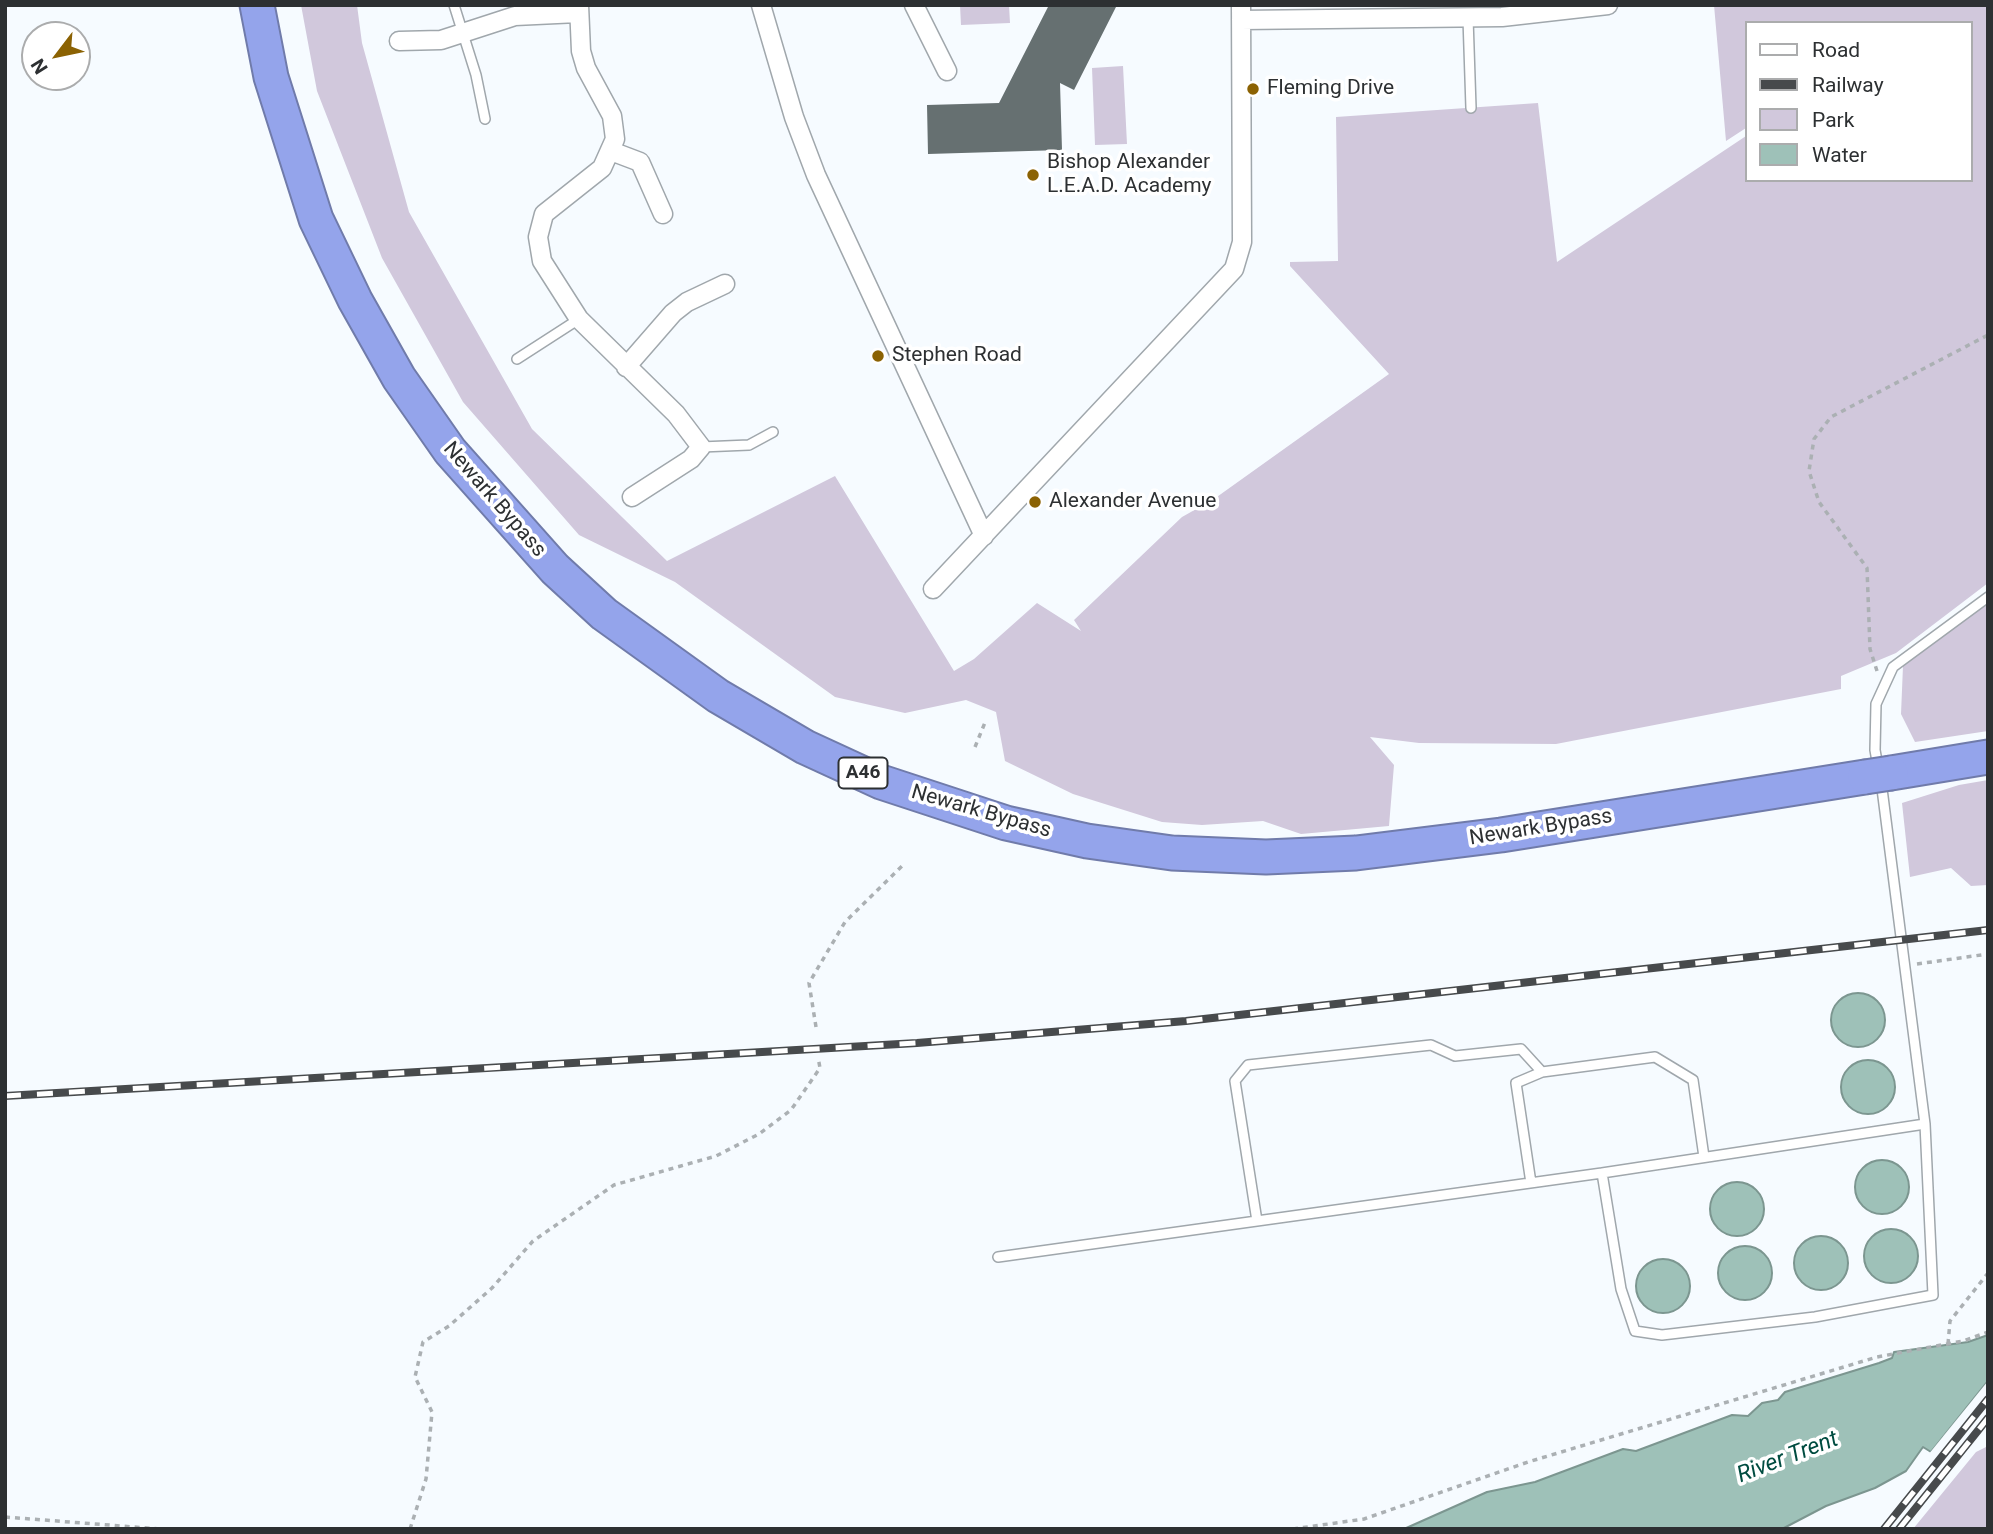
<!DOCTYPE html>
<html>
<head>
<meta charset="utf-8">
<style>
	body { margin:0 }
	#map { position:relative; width:1993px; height:1534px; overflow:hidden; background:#f6fbff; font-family:Roboto,sans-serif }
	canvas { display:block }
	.frame { position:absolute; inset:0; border:7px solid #2d3032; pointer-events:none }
	.legend { position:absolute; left:1745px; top:21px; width:228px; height:161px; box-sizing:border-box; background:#fff; border:2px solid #abacad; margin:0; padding:9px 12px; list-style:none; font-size:21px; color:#2d3032 }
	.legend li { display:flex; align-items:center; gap:14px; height:35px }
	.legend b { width:35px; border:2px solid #abacad }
	.north { position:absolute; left:21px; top:21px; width:70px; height:70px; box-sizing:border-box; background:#fff; border:2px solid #abacad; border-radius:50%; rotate:238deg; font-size:19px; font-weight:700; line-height:28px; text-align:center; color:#2d3032 }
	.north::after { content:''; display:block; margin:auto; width:24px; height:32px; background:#8b6203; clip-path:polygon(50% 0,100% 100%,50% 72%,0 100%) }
</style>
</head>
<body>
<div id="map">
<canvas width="1993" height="1534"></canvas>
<div class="frame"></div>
<ul class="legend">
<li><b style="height:9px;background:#fff"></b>Road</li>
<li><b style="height:9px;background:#474a4c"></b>Railway</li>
<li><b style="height:19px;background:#d1c8dc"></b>Park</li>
<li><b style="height:19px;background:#9ec1b8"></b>Water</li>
</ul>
<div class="north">N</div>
</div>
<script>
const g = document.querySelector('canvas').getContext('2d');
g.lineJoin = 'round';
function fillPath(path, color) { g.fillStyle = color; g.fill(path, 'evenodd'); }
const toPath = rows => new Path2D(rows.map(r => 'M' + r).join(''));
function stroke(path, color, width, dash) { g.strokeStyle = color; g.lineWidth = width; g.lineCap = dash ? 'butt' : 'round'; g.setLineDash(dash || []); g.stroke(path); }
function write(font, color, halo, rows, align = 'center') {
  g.font = font + ' Roboto,sans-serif'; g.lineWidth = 7; g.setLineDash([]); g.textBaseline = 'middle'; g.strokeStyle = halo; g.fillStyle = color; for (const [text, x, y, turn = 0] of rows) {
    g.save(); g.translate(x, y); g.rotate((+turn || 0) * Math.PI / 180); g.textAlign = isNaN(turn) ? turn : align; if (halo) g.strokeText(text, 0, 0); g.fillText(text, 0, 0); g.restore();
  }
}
const green = toPath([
	[301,5,357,5,362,43,409,212,532,429,667,561,835,476,954,671,974,659,1037,603,1081,631,1074,620,1182,517,1214,499,1389,374,1290,266,1290,262,1338,261,1336,117,1538,103,1557,262,1746,136,1746,180,1970,180,1970,23,1746,23,1746,128,1726,141,1714,5,1988,5,1988,583,1896,653,1841,676,1841,689,1556,744,1419,743,1370,737,1394,765,1389,826,1301,834,1263,821,1202,825,1162,822,1073,794,1005,761,996,712,966,700,905,713,835,697,675,582,579,535,463,402,382,258,317,91],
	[960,5,1009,5,1010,23,961,25],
	[1123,66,1127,144,1095,145,1092,68],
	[1988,603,1988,731,1915,742,1901,714,1903,666],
	[1988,780,1988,885,1971,886,1951,868,1910,877,1902,803,1959,785],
	[1988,1446,1988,1529,1913,1529,1976,1452]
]);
const water = toPath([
	'1831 1020a27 27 0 1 1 54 0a27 27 0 1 1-54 0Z',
	'1841 1087a27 27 0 1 1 54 0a27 27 0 1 1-54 0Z',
	'1855 1187a27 27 0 1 1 54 0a27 27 0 1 1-54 0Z',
	'1710 1209a27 27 0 1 1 54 0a27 27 0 1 1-54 0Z',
	'1864 1256a27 27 0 1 1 54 0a27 27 0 1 1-54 0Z',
	'1794 1263a27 27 0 1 1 54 0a27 27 0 1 1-54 0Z',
	'1718 1273a27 27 0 1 1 54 0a27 27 0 1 1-54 0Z',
	'1636 1286a27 27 0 1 1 54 0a27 27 0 1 1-54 0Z',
	[1988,1335,1988,1381,1931,1452,1923,1447,1906,1471,1875,1488,1826,1506,1782,1529,1404,1529,1487,1492,1535,1482,1623,1449,1636,1451,1732,1415,1748,1416,1762,1403,1778,1400,1785,1392,1879,1363,1892,1358,1894,1352,1968,1342,1988,1335]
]);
const pier = toPath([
	[1988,1381,1988,1387,1933,1455,1928,1455]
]);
const building = toPath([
	[1049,5,1117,5,1074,90,1060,83,1062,150,928,154,927,105,999,103]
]);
const path = toPath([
	[1877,671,1870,649,1867,568,1819,502,1809,471,1814,439,1831,417,1988,335],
	[975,747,986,720],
	[1917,964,1988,954],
	[816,1027,809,983,845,922,903,865],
	[1948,1344,1950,1321,1988,1273],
	[5,1517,160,1529],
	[410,1529,426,1479,432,1412,415,1377,423,1342,449,1326,492,1288,533,1241,614,1185,716,1156,759,1134,791,1110,820,1068,818,1057],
	[1293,1529,1364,1519,1528,1462,1877,1357,1963,1341,1988,1332]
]);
const lane = toPath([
	[454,5,476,75,485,119],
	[1468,18,1471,108],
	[517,359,579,319],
	[701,447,749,445,773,432],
	[1878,767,1875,750,1876,704,1893,667,1988,597],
	[1602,1173,1621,1289,1635,1331,1662,1335,1815,1317,1933,1295,1925,1124,1881,781],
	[1531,1183,1516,1083,1542,1072],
	[1257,1221,1235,1081,1248,1065,1431,1045,1455,1056,1521,1049,1542,1072,1655,1057,1693,1080,1704,1157],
	[998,1257,1602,1173,1925,1124]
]);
const street = toPath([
	[579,5,581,51,586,68,612,116,615,139,602,168,544,214,538,237,542,261,579,319,676,414,701,447,691,459,632,497],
	[761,5,794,117,816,175,984,536],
	[914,5,947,71],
	[1241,20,1502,17,1608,5],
	[399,41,441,40,515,16,578,13],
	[611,151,640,162,663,214],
	[626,367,673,313,687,302,725,284],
	[933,589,1234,269,1242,242,1241,5]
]);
const highway = toPath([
	[257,5,271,77,316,219,355,300,399,378,450,451,555,569,604,614,718,696,805,747,881,782,1006,823,1087,841,1172,853,1266,857,1356,853,1501,835,1865,777],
	[1891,773,1988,757]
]);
const rail = toPath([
	[5,1096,917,1043,1186,1021,1988,930],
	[1884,1529,1988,1399],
	[1899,1529,1988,1418]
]);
const highwayBridge = toPath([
	[1865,777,1891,773]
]);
const markers = [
	[1253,89,7,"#8b6203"],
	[1033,175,7,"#8b6203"],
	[878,356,7,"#8b6203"],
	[1035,502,7,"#8b6203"]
];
const shields = [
	[863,773,49]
];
const shieldNames = [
	["A46",863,773]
];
const poiNames = [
	["Fleming Drive",1267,89],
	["Bishop Alexander",1047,163],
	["L.E.A.D. Academy",1047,187],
	["Stephen Road",892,356],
	["Alexander Avenue",1049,502]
];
const streetNames = [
	["Newark Bypass",494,500,49],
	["Newark Bypass",981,812,16],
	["Newark Bypass",1541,828,-9]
];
const waterNames = [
	["River Trent",1788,1458,-21]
];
fillPath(green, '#d1c8dc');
fillPath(water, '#9ec1b8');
stroke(water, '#7c9690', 2);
fillPath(pier, '#f6fbff');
fillPath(building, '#667071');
stroke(lane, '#a0a7ac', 12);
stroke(street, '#a0a7ac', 21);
stroke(highway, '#707baa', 37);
stroke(path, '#abb0b3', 3.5, [5, 5]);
stroke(lane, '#fff', 9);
stroke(street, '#fff', 18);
stroke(highway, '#94a4eb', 33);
stroke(rail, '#474a4c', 8);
stroke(rail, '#fff', 5, [16]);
stroke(highwayBridge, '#707baa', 37, []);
stroke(highwayBridge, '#94a4eb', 33);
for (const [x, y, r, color] of markers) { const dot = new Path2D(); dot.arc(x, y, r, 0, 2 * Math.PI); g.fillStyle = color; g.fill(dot); stroke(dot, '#fff', 2.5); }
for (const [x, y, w] of shields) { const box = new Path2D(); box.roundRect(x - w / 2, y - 15.5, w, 31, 5); g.fillStyle = '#fff'; g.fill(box); stroke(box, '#2d3032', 2); }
write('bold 19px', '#2d3032', null, shieldNames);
write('21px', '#2d3032', '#fff', poiNames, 'left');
write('21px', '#2d3032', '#fff', streetNames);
write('italic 23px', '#004c40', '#fff', waterNames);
</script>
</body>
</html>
